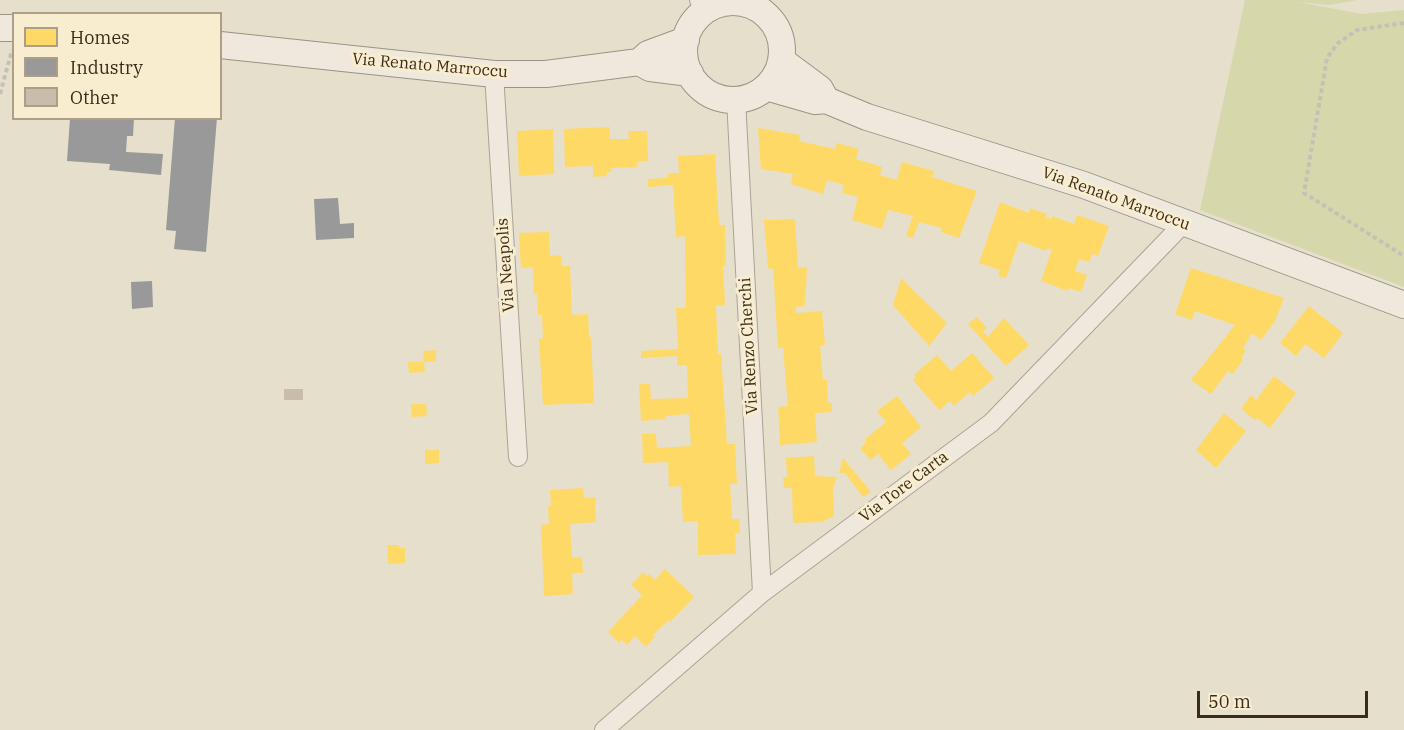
<!DOCTYPE html>
<html>
<head>
<meta charset="utf-8">
<style>
	body { margin:0 }
	#map { position:relative; width:1404px; height:730px; overflow:hidden; background:#e6dfcb; font-family:"IBM Plex Serif",serif }
	canvas { display:block }
	.legend { position:absolute; left:12px; top:12px; width:210px; height:108px; box-sizing:border-box; background:#f9edcf; border:2px solid #ad9f87; margin:0; padding:8px 10px; list-style:none; font-size:18px; color:#3b2b1b }
	.legend li { display:flex; align-items:center; gap:12px; height:30px }
	.legend b { width:30px; border:2px solid #ad9f87 }
	.scale { position:absolute; left:1197px; top:691px; width:171px; height:27px; box-sizing:border-box; border:3px solid #3b2b1b; border-top:0; padding-left:8px; font-size:18px; line-height:21px; white-space:nowrap; color:#3b2b1b; -webkit-text-stroke:4px #f9edcf; paint-order:stroke }
</style>
</head>
<body>
<div id="map">
<canvas width="1404" height="730"></canvas>
<ul class="legend">
<li><b style="height:16px;background:#ffd966"></b>Homes</li>
<li><b style="height:16px;background:#999"></b>Industry</li>
<li><b style="height:16px;background:#cabcab"></b>Other</li>
</ul>
<div class="scale">50 m</div>
</div>
<script>
const g = document.querySelector('canvas').getContext('2d');
g.lineJoin = 'round';
function fillPath(path, color) { g.fillStyle = color; g.fill(path, 'evenodd'); }
const toPath = rows => new Path2D(rows.map(r => 'M' + r).join(''));
function stroke(path, color, width, dash) { g.strokeStyle = color; g.lineWidth = width; g.lineCap = dash ? 'butt' : 'round'; g.setLineDash(dash || []); g.stroke(path); }
function write(font, color, halo, rows, align = 'center') {
  g.font = font + ' "IBM Plex Serif",serif'; g.lineWidth = 6; g.setLineDash([]); g.textBaseline = 'middle'; g.strokeStyle = halo; g.fillStyle = color; for (const [text, x, y, turn = 0] of rows) {
    g.save(); g.translate(x, y); g.rotate((+turn || 0) * Math.PI / 180); g.textAlign = isNaN(turn) ? turn : align; if (halo) g.strokeText(text, 0, 0); g.fillText(text, 0, 0); g.restore();
  }
}
const green = toPath([
	[1245,0,1357,0,1330,5,1298,2,1362,14,1404,10,1404,287,1200,210]
]);
const homes = toPath([
	[610,127,610,139,629,139,628,131,647,131,648,161,637,162,637,167,611,168,612,172,607,172,607,176,593,177,593,166,565,167,564,129],
	[758,128,800,135,799,141,835,149,837,143,859,149,856,159,882,167,880,175,897,180,902,162,934,171,932,177,977,191,959,238,941,232,942,228,919,222,913,238,906,236,913,216,888,210,882,229,852,220,858,197,842,193,844,185,827,180,823,194,791,184,793,174,761,169],
	[553,129,554,174,519,176,517,131],
	[715,154,719,225,725,225,726,265,723,265,725,305,716,306,718,354,721,354,727,444,735,444,737,484,730,484,732,519,739,519,740,533,735,533,736,554,698,555,698,521,683,522,681,486,669,487,668,462,643,463,642,434,656,434,657,448,691,446,689,414,666,416,666,419,641,421,639,384,650,384,651,399,688,398,687,365,677,366,677,356,641,358,641,351,678,349,676,308,686,308,685,236,676,237,673,185,648,187,648,179,668,178,668,173,679,173,678,156],
	[1000,202,1029,213,1030,208,1047,214,1046,217,1052,219,1052,216,1074,224,1077,215,1109,226,1098,256,1092,254,1089,262,1079,259,1075,271,1087,275,1081,292,1069,288,1068,291,1041,281,1052,249,1047,248,1046,251,1019,241,1006,278,998,276,1000,270,979,263],
	[795,219,798,267,807,268,805,306,796,307,796,313,822,311,825,345,820,346,823,380,827,380,828,403,832,403,832,412,815,413,817,442,780,445,778,407,788,406,783,348,778,348,773,268,768,269,764,220],
	[549,232,550,256,561,255,562,266,570,266,572,315,588,314,589,337,591,337,594,403,543,405,539,339,543,338,542,315,538,315,537,293,534,294,533,267,521,268,519,233],
	[1191,268,1284,298,1275,321,1261,340,1252,333,1243,348,1246,350,1241,358,1243,360,1233,374,1228,371,1211,394,1191,380,1235,325,1195,311,1192,320,1175,314],
	[901,278,947,323,929,346,893,305],
	[1309,306,1343,333,1324,358,1305,344,1296,356,1280,343],
	[977,317,987,328,983,331,988,337,1004,318,1029,345,1006,366,968,324],
	[436,350,436,361,424,362,423,351],
	[972,353,994,378,973,396,970,392,954,406,950,401,939,410,913,380,916,377,914,375,937,355,951,371],
	[408,362,424,362,425,372,409,373],
	[1274,376,1296,393,1270,428,1257,418,1255,420,1241,409,1251,395,1256,400],
	[897,396,921,427,902,443,911,454,891,470,878,454,870,460,860,448,866,443,864,440,886,422,877,411],
	[411,404,426,404,427,416,412,417],
	[1224,413,1246,431,1216,468,1196,450],
	[425,450,439,450,439,463,425,464],
	[814,456,815,476,837,477,833,488,834,516,822,522,793,523,792,488,784,488,783,477,787,477,786,458],
	[843,458,871,492,863,497,845,473,839,473],
	[583,488,584,498,595,497,596,522,570,524,572,558,582,557,583,573,572,573,573,594,544,596,541,525,549,524,548,506,551,506,550,490],
	[387,545,399,545,399,548,405,548,405,563,388,564],
	[665,569,694,597,670,622,669,620,653,635,655,637,646,647,635,636,627,645,622,640,619,643,608,632,642,595,631,585,643,572,647,576,649,574,655,580]
]);
const industry = toPath([
	[70,118,134,118,133,136,127,136,126,152,163,154,161,175,109,170,110,164,67,161],
	[175,118,217,118,206,252,174,249,176,231,166,230],
	[338,198,340,224,354,223,354,238,316,240,314,199],
	[152,281,153,307,132,309,131,282]
]);
const building = toPath([
	[284,389,303,389,303,400,284,400]
]);
const path = toPath([
	[1404,23,1357,30,1338,43,1327,58,1304,193,1404,256],
	[0,94,12,50]
]);
const minor = toPath([
	[699,0,705,11],
	[740,2,740,0],
	[494,74,518,457],
	[736,99,762,593],
	[604,730,762,593,991,423,1184,223]
]);
const secondary = toPath([
	'684 51a49 49 0 1 1 98 0a49 49 0 1 1-98 0Z',
	[0,28,14,28],
	[220,45,494,74,546,74,639,62,648,54,686,40],
	[781,60,820,89,826,100],
	[639,62,650,68,690,73],
	[766,87,815,101,826,100,867,117,1084,185,1404,305]
]);
const streetNames = [
	["Via Renato Marroccu",430,66,5],
	["Via Renato Marroccu",1116,199,20],
	["Via Neapolis",506,265,-94],
	["Via Renzo Cherchi",749,346,-93],
	["Via Tore Carta",904,487,-37]
];
fillPath(green, '#d6d8ac');
fillPath(homes, '#ffd966');
fillPath(industry, '#999');
fillPath(building, '#cabcab');
stroke(minor, '#aba394', 20);
stroke(secondary, '#9b9384', 28);
stroke(path, '#c7c0b4', 4, [4.5, 3]);
stroke(minor, '#eee8dd', 18);
stroke(secondary, '#eee8dd', 26);
write('16px', '#3b2b1b', '#f9edcf', streetNames);
</script>
</body>
</html>
